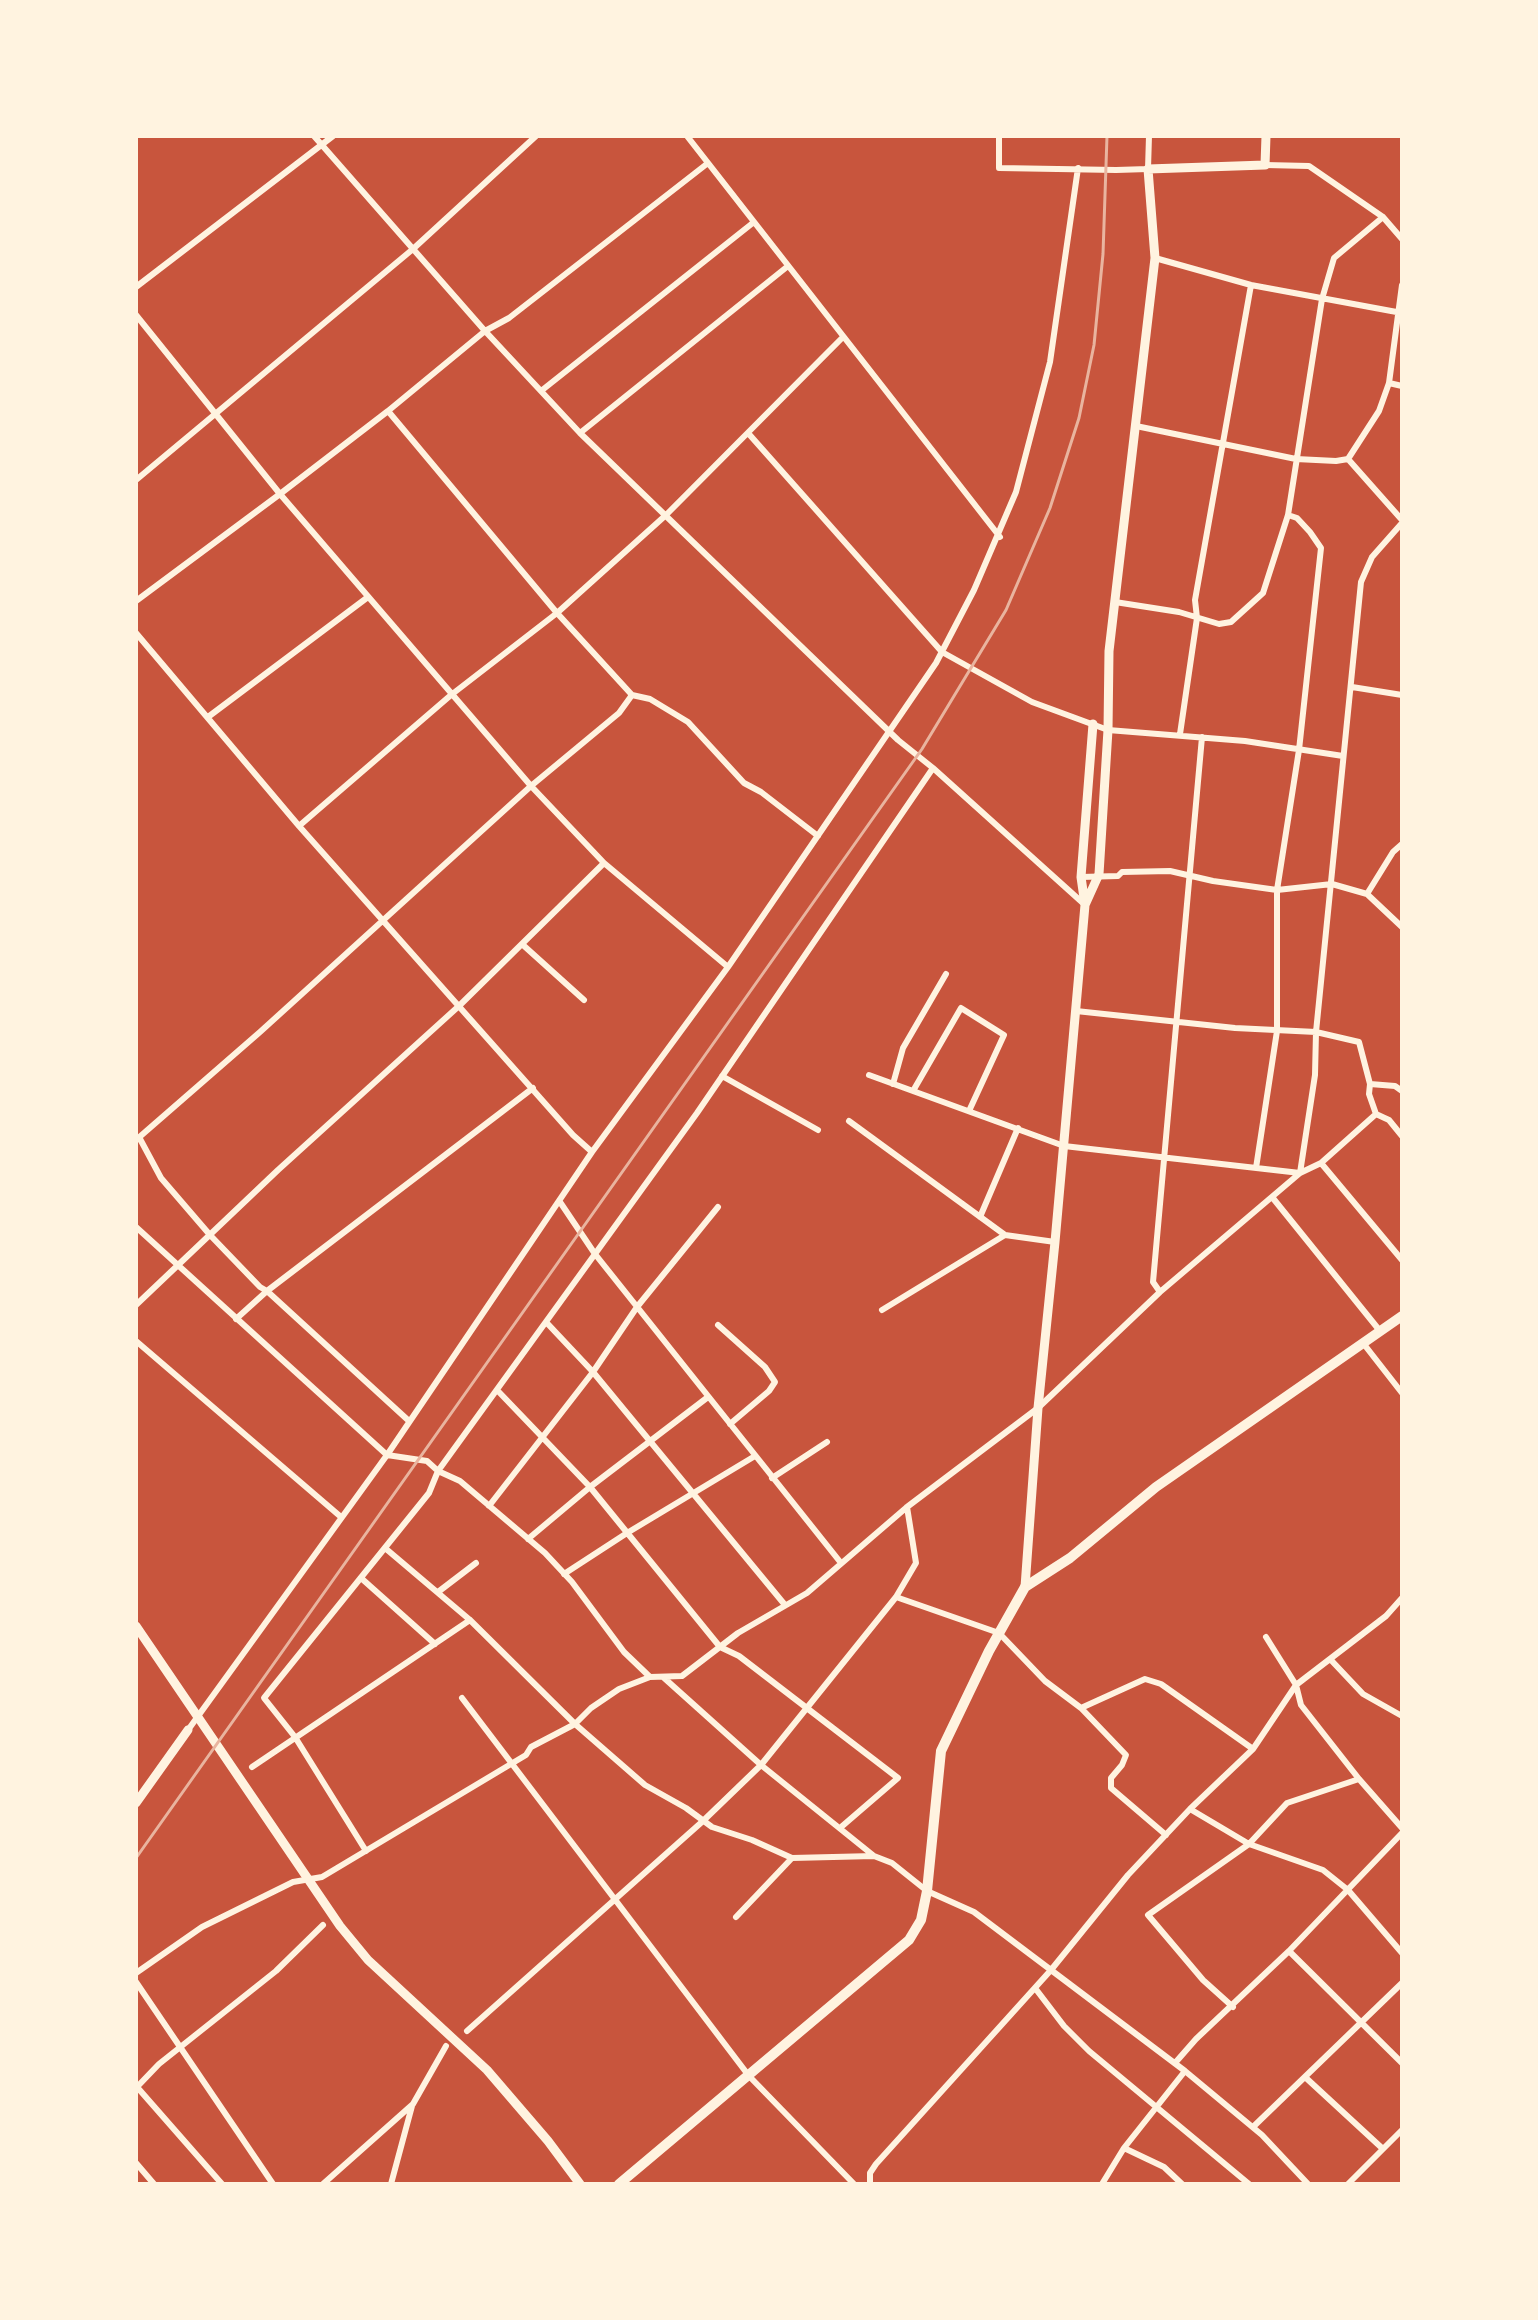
<!DOCTYPE html>
<html>
<head>
<meta charset="utf-8">
<style>
	body { margin:0 }
	#map { position:relative; width:1538px; height:2320px; overflow:hidden; background:#c8553d; font-family:"Work Sans",sans-serif }
	canvas { display:block }
	.frame { position:absolute; inset:0; border:138px solid #fff3e0; pointer-events:none }
</style>
</head>
<body>
<div id="map">
<canvas width="1538" height="2320"></canvas>
<div class="frame"></div>
</div>
<script>
const g = document.querySelector('canvas').getContext('2d');
g.lineJoin = 'round';
const toPath = rows => new Path2D(rows.map(r => 'M' + r).join(''));
function stroke(path, color, width, dash) { g.strokeStyle = color; g.lineWidth = width; g.lineCap = dash ? 'butt' : 'round'; g.setLineDash(dash || []); g.stroke(path); }
const minor = toPath([
	[314,136,485,331,580,433,898,740,933,768,1084,904],
	[687,136,1000,537],
	[999,136,999,168,1116,170,1148,169,1149,136],
	[1265,165,1309,166,1383,217,1402,239],
	[1155,258,1251,285,1402,313],
	[136,287,333,136],
	[136,315,280,494,531,786,604,863,728,967],
	[1389,383,1402,386],
	[541,391,754,222],
	[388,411,557,613,632,695],
	[1136,426,1296,459,1336,461,1348,459,1379,411,1389,383,1402,285],
	[580,433,788,266],
	[748,433,942,652,1032,702,1108,730,1245,741,1343,756],
	[1348,459,1402,520],
	[136,480,413,249,536,136],
	[1402,523,1372,557,1361,582,1316,1032,1359,1042,1370,1084,1369,1094,1376,1114,1389,1120,1402,1136],
	[136,601,280,494,388,411,485,331,509,318,708,163],
	[1115,602,1179,612,1219,624,1231,622,1263,593,1288,515,1322,299,1334,258,1383,217],
	[136,633,299,826,573,1135,592,1152],
	[1352,687,1402,695],
	[208,717,368,597],
	[1180,734,1197,618,1195,600,1251,285],
	[299,826,451,695,557,613,666,515,843,337],
	[1081,877,1118,876,1122,872,1170,871,1213,881,1277,890,1299,750,1321,548,1310,532,1297,518,1288,515],
	[1367,894,1393,852,1402,844],
	[523,945,584,1000],
	[1076,1011,1235,1028,1316,1032,1315,1075,1300,1173],
	[869,1075,1064,1146,1300,1173],
	[722,1076,818,1130],
	[893,1084,903,1048,946,974],
	[1370,1084,1395,1086,1402,1091],
	[913,1091,961,1008,1004,1035,969,1111],
	[849,1121,1005,1235,1055,1242],
	[139,1137,161,1178,210,1235,260,1287,267,1291,533,1088],
	[136,1140,260,1032,531,786,619,713,632,695,650,699,688,722,744,783,761,792,818,836],
	[1321,1163,1402,1260],
	[1256,1168,1277,1031,1277,890,1332,884,1367,894,1402,927],
	[1272,1197,1380,1331],
	[560,1202,595,1254,841,1563],
	[980,1217,1018,1128],
	[136,1227,387,1455,427,1461,438,1471,460,1481,545,1553,572,1582,624,1652,650,1677,682,1676,738,1633,807,1593,907,1507,1038,1408,1160,1292,1300,1173,1321,1163,1376,1114],
	[1160,1292,1153,1282,1202,737],
	[136,1305,278,1170,460,1005,604,863],
	[882,1310,1005,1235],
	[236,1319,267,1291,409,1421],
	[546,1322,593,1372,785,1605],
	[718,1325,765,1367,775,1382,769,1391,730,1424],
	[136,1341,341,1517],
	[1363,1343,1402,1393],
	[497,1390,590,1487,720,1647,739,1656,898,1778,840,1828],
	[772,1478,827,1442],
	[489,1506,593,1372,637,1307,718,1207],
	[528,1539,590,1487,708,1397],
	[564,1574,627,1533,755,1456],
	[361,1578,435,1644],
	[438,1592,476,1563],
	[896,1597,999,1633,1045,1681,1081,1708,1126,1755,1122,1765,1111,1778,1111,1788,1166,1835],
	[1266,1637,1296,1685,1301,1705,1359,1779,1402,1828],
	[1330,1659,1363,1694,1402,1716],
	[650,1677,619,1689,591,1708,575,1724,645,1785,686,1808,712,1827,752,1840,792,1858,874,1856,892,1863,927,1891,974,1912,1185,2071,1262,2135,1308,2184],
	[663,1677,761,1765,874,1856],
	[462,1698,749,2076,854,2184],
	[1081,1708,1145,1679,1161,1684,1253,1749],
	[188,1730,387,1455,592,1152,728,967,936,663,974,590,1016,492,1050,362,1078,168],
	[252,1767,470,1620],
	[1190,1809,1249,1844,1323,1870,1348,1890,1402,1953],
	[366,1851,295,1737,264,1698,429,1493,438,1471,697,1113,933,768],
	[736,1917,792,1858],
	[1289,1951,1402,2063],
	[136,1973,202,1927,293,1882,322,1877,526,1755,531,1747,575,1724,470,1620,385,1548],
	[136,1982,273,2184],
	[1035,1988,1064,2026,1089,2051,1249,2184],
	[1233,2007,1203,1980,1148,1915,1249,1844,1287,1803,1359,1779],
	[467,2031,703,1821,761,1765,896,1597,916,1563,907,1507],
	[1175,2063,1196,2039,1289,1951,1402,1833],
	[1305,2077,1383,2149],
	[137,2087,222,2184],
	[136,2088,159,2064,276,1971,323,1925],
	[1253,2127,1402,1983],
	[1124,2148,1164,2167,1182,2184],
	[136,2163,154,2184],
	[323,2184,413,2104,446,2046],
	[391,2184,412,2106],
	[870,2184,870,2173,876,2164,1051,1970,1128,1875,1190,1809,1253,1749,1296,1685,1386,1616,1402,1598],
	[1102,2184,1124,2148,1185,2071],
	[1348,2184,1402,2130]
]);
const secondary = toPath([
	[1085,905,1099,874,1108,730,1109,651,1155,258,1148,169,1265,165,1266,136],
	[1025,1587,1038,1408,1055,1242,1085,905,1081,877,1093,724],
	[136,1626,340,1926,368,1960,487,2070,548,2141,580,2184],
	[136,1803,188,1730]
]);
const trunk = toPath([
	[619,2184,909,1940,921,1920,927,1891,941,1751,989,1651,1025,1587,1070,1558,1156,1487,1402,1316]
]);
const rail = toPath([
	[136,1858,922,749,1006,610,1050,508,1079,418,1094,345,1103,254,1107,136]
]);
stroke(minor, '#fff3e0', 6);
stroke(secondary, '#fff3e0', 9);
stroke(trunk, '#fff3e0', 10);
stroke(rail, '#e9b49f', 3);
</script>
</body>
</html>
